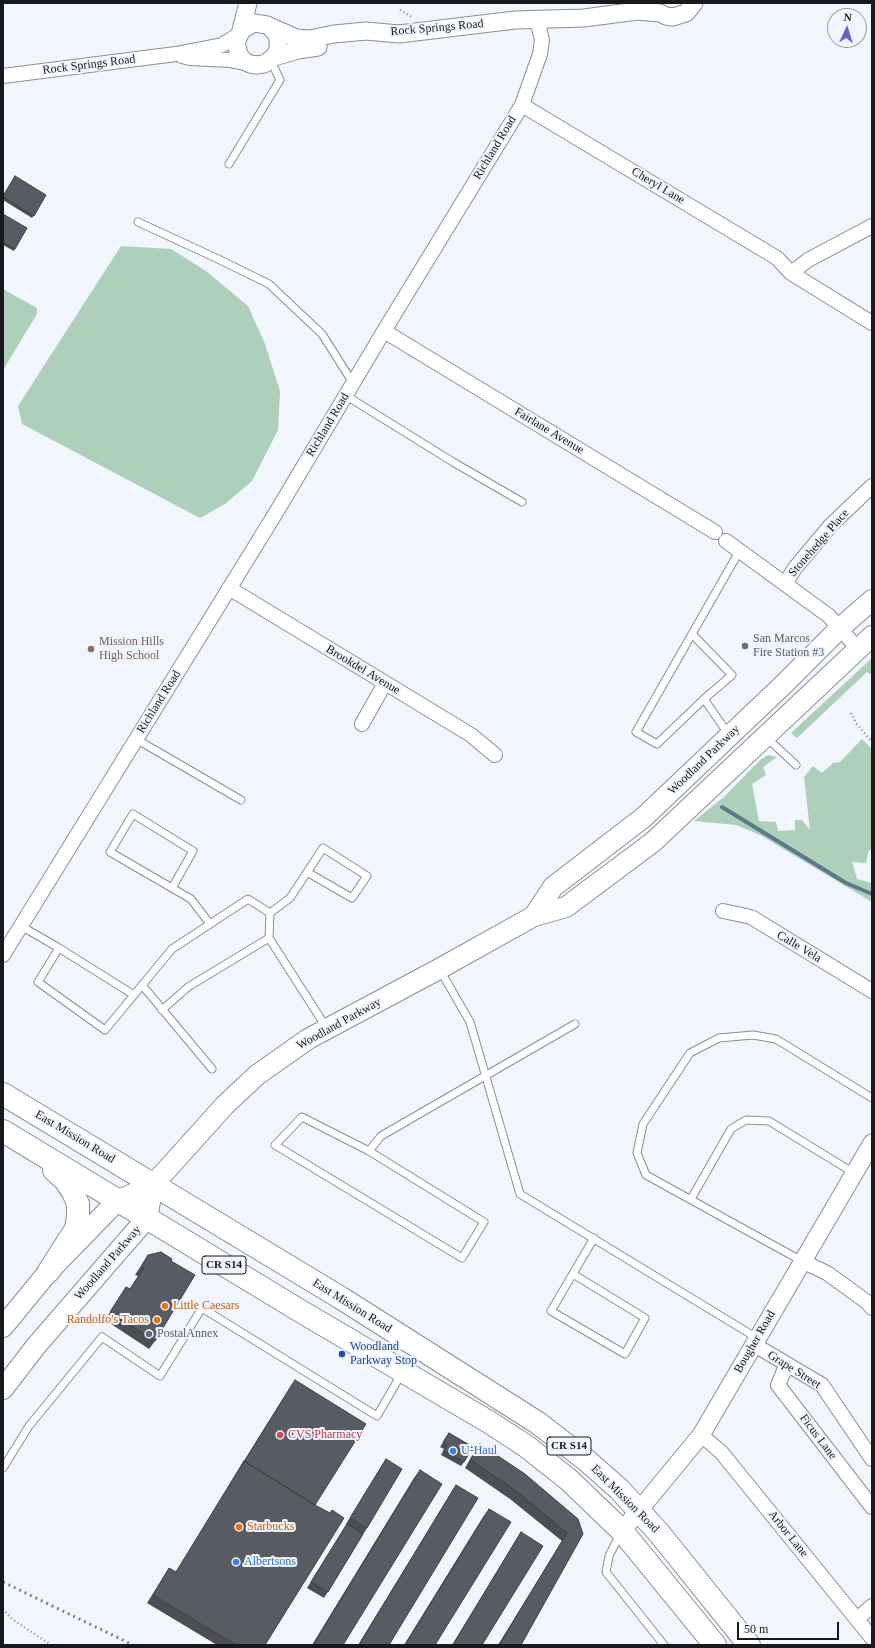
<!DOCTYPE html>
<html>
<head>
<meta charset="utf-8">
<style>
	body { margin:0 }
	#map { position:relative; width:875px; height:1648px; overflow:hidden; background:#f1f5fd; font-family:Georgia,serif }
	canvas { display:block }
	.frame { position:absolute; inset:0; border:4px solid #18191c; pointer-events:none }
	.north { position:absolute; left:827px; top:8px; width:40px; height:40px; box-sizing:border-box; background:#f1f5fd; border:1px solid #9a9da3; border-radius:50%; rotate:4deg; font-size:11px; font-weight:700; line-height:16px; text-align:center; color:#18191c }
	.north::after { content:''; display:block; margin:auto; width:14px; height:18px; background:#735ad4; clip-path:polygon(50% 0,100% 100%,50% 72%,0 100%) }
	.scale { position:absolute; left:737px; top:1622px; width:102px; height:18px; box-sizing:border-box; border:2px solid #18191c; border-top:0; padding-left:5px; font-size:12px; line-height:14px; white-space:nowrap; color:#18191c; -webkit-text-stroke:3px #f1f5fd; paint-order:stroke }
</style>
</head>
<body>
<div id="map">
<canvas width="875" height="1648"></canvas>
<div class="frame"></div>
<div class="north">N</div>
<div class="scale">50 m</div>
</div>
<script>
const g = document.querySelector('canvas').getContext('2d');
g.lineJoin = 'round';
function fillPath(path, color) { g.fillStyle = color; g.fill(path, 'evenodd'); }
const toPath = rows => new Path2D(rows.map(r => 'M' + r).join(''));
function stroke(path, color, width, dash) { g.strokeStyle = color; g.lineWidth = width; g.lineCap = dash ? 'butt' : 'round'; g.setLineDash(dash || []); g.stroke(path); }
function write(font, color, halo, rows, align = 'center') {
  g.font = font + ' Georgia,serif'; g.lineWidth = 4; g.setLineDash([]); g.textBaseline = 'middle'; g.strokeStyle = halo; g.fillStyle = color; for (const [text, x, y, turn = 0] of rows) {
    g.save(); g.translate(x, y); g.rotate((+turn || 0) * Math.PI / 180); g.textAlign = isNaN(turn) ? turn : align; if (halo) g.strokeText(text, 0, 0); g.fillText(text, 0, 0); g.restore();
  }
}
const green = toPath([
	[121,246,171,249,206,271,248,306,265,344,280,391,278,430,252,481,225,504,200,518,22,424,18,406],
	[3,289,37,308,37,314,3,370],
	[872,658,872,675,867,672,797,738,791,733],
	[862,739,872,749,872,850,869,850,866,863,852,862,857,879,872,883,872,902,760,835,736,825,694,821,724,797,760,760,768,755,777,757,763,767,766,775,752,784,759,821,776,822,778,831,795,830,795,820,802,820,810,830,804,777,813,766,822,773,833,763,840,762]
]);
const stream = toPath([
	[722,807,846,883,872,894]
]);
const path = toPath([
	[400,10,412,17],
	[851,713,856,723,872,742],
	[3,1609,12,1619,51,1645]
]);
const service = toPath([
	[229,164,280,80,271,61],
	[138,222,216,258,269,284,322,334,353,383],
	[345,395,453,462,522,502],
	[692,634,636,732,657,744,704,699],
	[729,735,704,699,732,675,692,634,740,550],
	[767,738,796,765],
	[136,739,241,800],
	[307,872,352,898,367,876,323,848,290,898,270,913,269,938,326,1027],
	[172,888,193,851,133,814,110,852,172,888,191,899,210,924],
	[21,926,59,948],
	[440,970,470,1022,520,1194,757,1338],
	[142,985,212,1069],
	[134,995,59,948,38,982,105,1030,172,949,248,899,270,913],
	[162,1010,188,987,269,938],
	[369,1151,484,1222,462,1258,275,1145,302,1117,369,1151,381,1136,575,1024],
	[691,1199,731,1129,746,1120,769,1121,854,1173],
	[802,1261,646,1175,637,1153,643,1124,690,1053,719,1038,753,1035,776,1039,872,1098],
	[573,1274,645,1318,625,1354,551,1311,594,1238],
	[3,1468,29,1426,102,1337,160,1376,202,1308,377,1416,402,1373],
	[620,1534,609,1556,606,1572,664,1645]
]);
const minor = toPath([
	[182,56,190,58,230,60,247,63],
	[3,76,176,54,222,45,238,35],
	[522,105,777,258,791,273,872,323],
	[791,273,808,260,872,226],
	[384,331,715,532],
	[726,541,829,616,858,649],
	[785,584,795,568,831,525,872,486],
	[229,588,471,735,495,755],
	[362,724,385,683],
	[723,911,751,917,872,991],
	[3,955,277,511,384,331,522,105,540,54,542,40,537,20],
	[802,1261,827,1273,867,1302,872,1308],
	[753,1344,822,1385,872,1459],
	[787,1364,778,1385,872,1507],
	[701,1435,721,1452,872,1638],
	[857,1619,872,1606]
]);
const tertiary = toPath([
	[270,27,277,35,278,40,278,50,274,57,264,64,257,65,250,64,244,61,239,55,236,42,242,30,254,23,267,25,296,38,310,39,334,34,366,31,399,34,515,20,584,18,637,11,660,13,666,16,673,17,686,13,694,3],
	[241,30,248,3],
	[274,57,298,50,318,47],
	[622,1531,701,1435,872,1143]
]);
const secondary = toPath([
	[534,916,553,887,644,817,783,685,840,628,872,600],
	[3,1327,49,1271,117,1201,153,1185,225,1105,257,1075,308,1039,439,969,534,916,566,907,653,842,872,636],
	[3,1389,36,1346,147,1218,153,1185]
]);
const primary = toPath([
	[3,1094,341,1298,538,1423,585,1459,619,1489,659,1533,749,1645],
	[3,1131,302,1312,489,1422,526,1446,569,1480,622,1531,715,1645],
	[49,1271,76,1229,78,1217,78,1204,73,1192,65,1180,54,1170]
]);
const rail = toPath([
	[3,1582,133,1645]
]);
const wall = toPath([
	[3,195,46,195,32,218,3,200],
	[3,214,15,249,14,251,3,245],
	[148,1255,171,1261,155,1341,149,1349,105,1320,126,1287,130,1289,138,1276,135,1275],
	[292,1384,315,1505,265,1645,217,1645,147,1603,169,1568,176,1572,239,1469],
	[449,1433,464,1462,461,1466,441,1455,444,1449,440,1447],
	[480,1444,578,1519,521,1645,498,1645,562,1541,510,1499,465,1468,474,1452],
	[386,1459,367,1528,324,1598,307,1588,346,1525,346,1524],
	[420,1470,343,1645,312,1645,414,1478],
	[456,1485,389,1645,358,1645,451,1493],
	[489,1509,435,1645,404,1645,483,1517],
	[521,1532,482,1645,452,1645,516,1540]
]);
const building = toPath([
	[15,176,46,195,34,216,3,197,3,196,15,176],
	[3,214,27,228,15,249,3,242,3,214],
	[161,1252,172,1259,171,1261,195,1275,155,1341,110,1312,126,1287,130,1289,144,1268,141,1267,148,1255,161,1252],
	[295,1380,366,1424,315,1505,244,1461,242,1465,295,1380],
	[449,1433,473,1447,464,1462,444,1451,447,1445,443,1442,449,1433],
	[480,1444,525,1474,578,1519,583,1534,521,1645,499,1645,567,1533,516,1491,471,1460,480,1444],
	[386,1459,402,1469,367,1528,350,1518,386,1459],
	[244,1461,315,1505,330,1513,332,1510,344,1518,265,1645,236,1645,153,1595,169,1568,176,1572,244,1461],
	[420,1470,442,1484,343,1645,313,1645,420,1470],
	[456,1485,478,1498,389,1645,359,1645,456,1485],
	[489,1509,511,1522,435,1645,405,1645,489,1509],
	[347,1524,363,1534,328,1592,311,1582,347,1524],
	[521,1532,543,1546,482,1645,453,1645,521,1532]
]);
const markers = [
	[745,646,4,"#5c6f8a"],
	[91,649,4,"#8d6e63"],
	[165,1306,4,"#e8710a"],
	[157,1320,4,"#e8710a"],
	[149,1334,4,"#5c6f8a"],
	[342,1354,4,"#1a4fb4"],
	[280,1435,4,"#e0444e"],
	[453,1451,4,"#3f7fe0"],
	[239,1527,4,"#e8710a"],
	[236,1562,4,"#3f7fe0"]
];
const shields = [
	[224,1265,44],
	[569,1446,44]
];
const shieldNames = [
	["CR S14",224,1265],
	["CR S14",569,1446]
];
const streetNames = [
	["Rock Springs Road",437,28,-5],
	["Rock Springs Road",89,65,-7],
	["Richland Road",495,148,-59],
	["Cheryl Lane",658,186,31],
	["Richland Road",328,425,-59],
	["Fairlane Avenue",549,431,31],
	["Stonehedge Place",819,543,-49],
	["Brookdel Avenue",363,670,31],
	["Richland Road",159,702,-58],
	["Woodland Parkway",704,760,-44],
	["Calle Vela",799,947,31],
	["Woodland Parkway",339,1024,-29],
	["East Mission Road",75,1137,31],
	["Woodland Parkway",108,1263,-49],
	["East Mission Road",352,1306,32],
	["Bougher Road",755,1342,-60],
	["Grape Street",794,1370,32],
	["Ficus Lane",818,1437,53],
	["East Mission Road",625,1499,45],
	["Arbor Lane",788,1534,51]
];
const serviceNames = [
	["San Marcos",753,639],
	["Fire Station #3",753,653],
	["PostalAnnex",157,1334]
];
const educationNames = [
	["Mission Hills",99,642],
	["High School",99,656]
];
const foodNames = [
	["Little Caesars",173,1306],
	["Randolfo's Tacos",149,1320,"right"],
	["Starbucks",247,1527]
];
const transitNames = [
	["Woodland",350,1347],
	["Parkway Stop",350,1361]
];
const healthNames = [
	["CVS Pharmacy",288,1435]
];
const shopNames = [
	["U-Haul",461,1451],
	["Albertsons",244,1562]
];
fillPath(green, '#aecfba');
stroke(stream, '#5c788d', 4);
stroke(service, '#8b8e95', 9);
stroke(minor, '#8b8e95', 16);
stroke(tertiary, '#8b8e95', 19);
stroke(secondary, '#8b8e95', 22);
stroke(primary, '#8b8e95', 24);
stroke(path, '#888a90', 2.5, [1, 3]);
stroke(service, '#fff', 7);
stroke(minor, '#fff', 14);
stroke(tertiary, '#fff', 17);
stroke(secondary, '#fff', 20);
stroke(primary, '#fff', 22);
stroke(rail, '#7f8187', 3, [2, 4]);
fillPath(wall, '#4c4e53');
fillPath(building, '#585b61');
stroke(building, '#3e4044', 1);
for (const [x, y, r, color] of markers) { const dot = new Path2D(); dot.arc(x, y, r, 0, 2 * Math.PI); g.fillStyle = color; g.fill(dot); stroke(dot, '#f1f5fd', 1.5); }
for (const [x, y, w] of shields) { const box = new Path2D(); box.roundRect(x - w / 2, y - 9, w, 18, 3); g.fillStyle = '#f1f5fd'; g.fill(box); stroke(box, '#18191c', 1); }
write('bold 11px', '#18191c', null, shieldNames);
write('12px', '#18191c', '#f1f5fd', streetNames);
write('12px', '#4e5e75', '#f1f5fd', serviceNames, 'left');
write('12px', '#785e54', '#f1f5fd', educationNames, 'left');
write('12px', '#c56008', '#f1f5fd', foodNames, 'left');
write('12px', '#164399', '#f1f5fd', transitNames, 'left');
write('12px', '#be3a42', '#f1f5fd', healthNames, 'left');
write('12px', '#366cbe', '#f1f5fd', shopNames, 'left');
</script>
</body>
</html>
